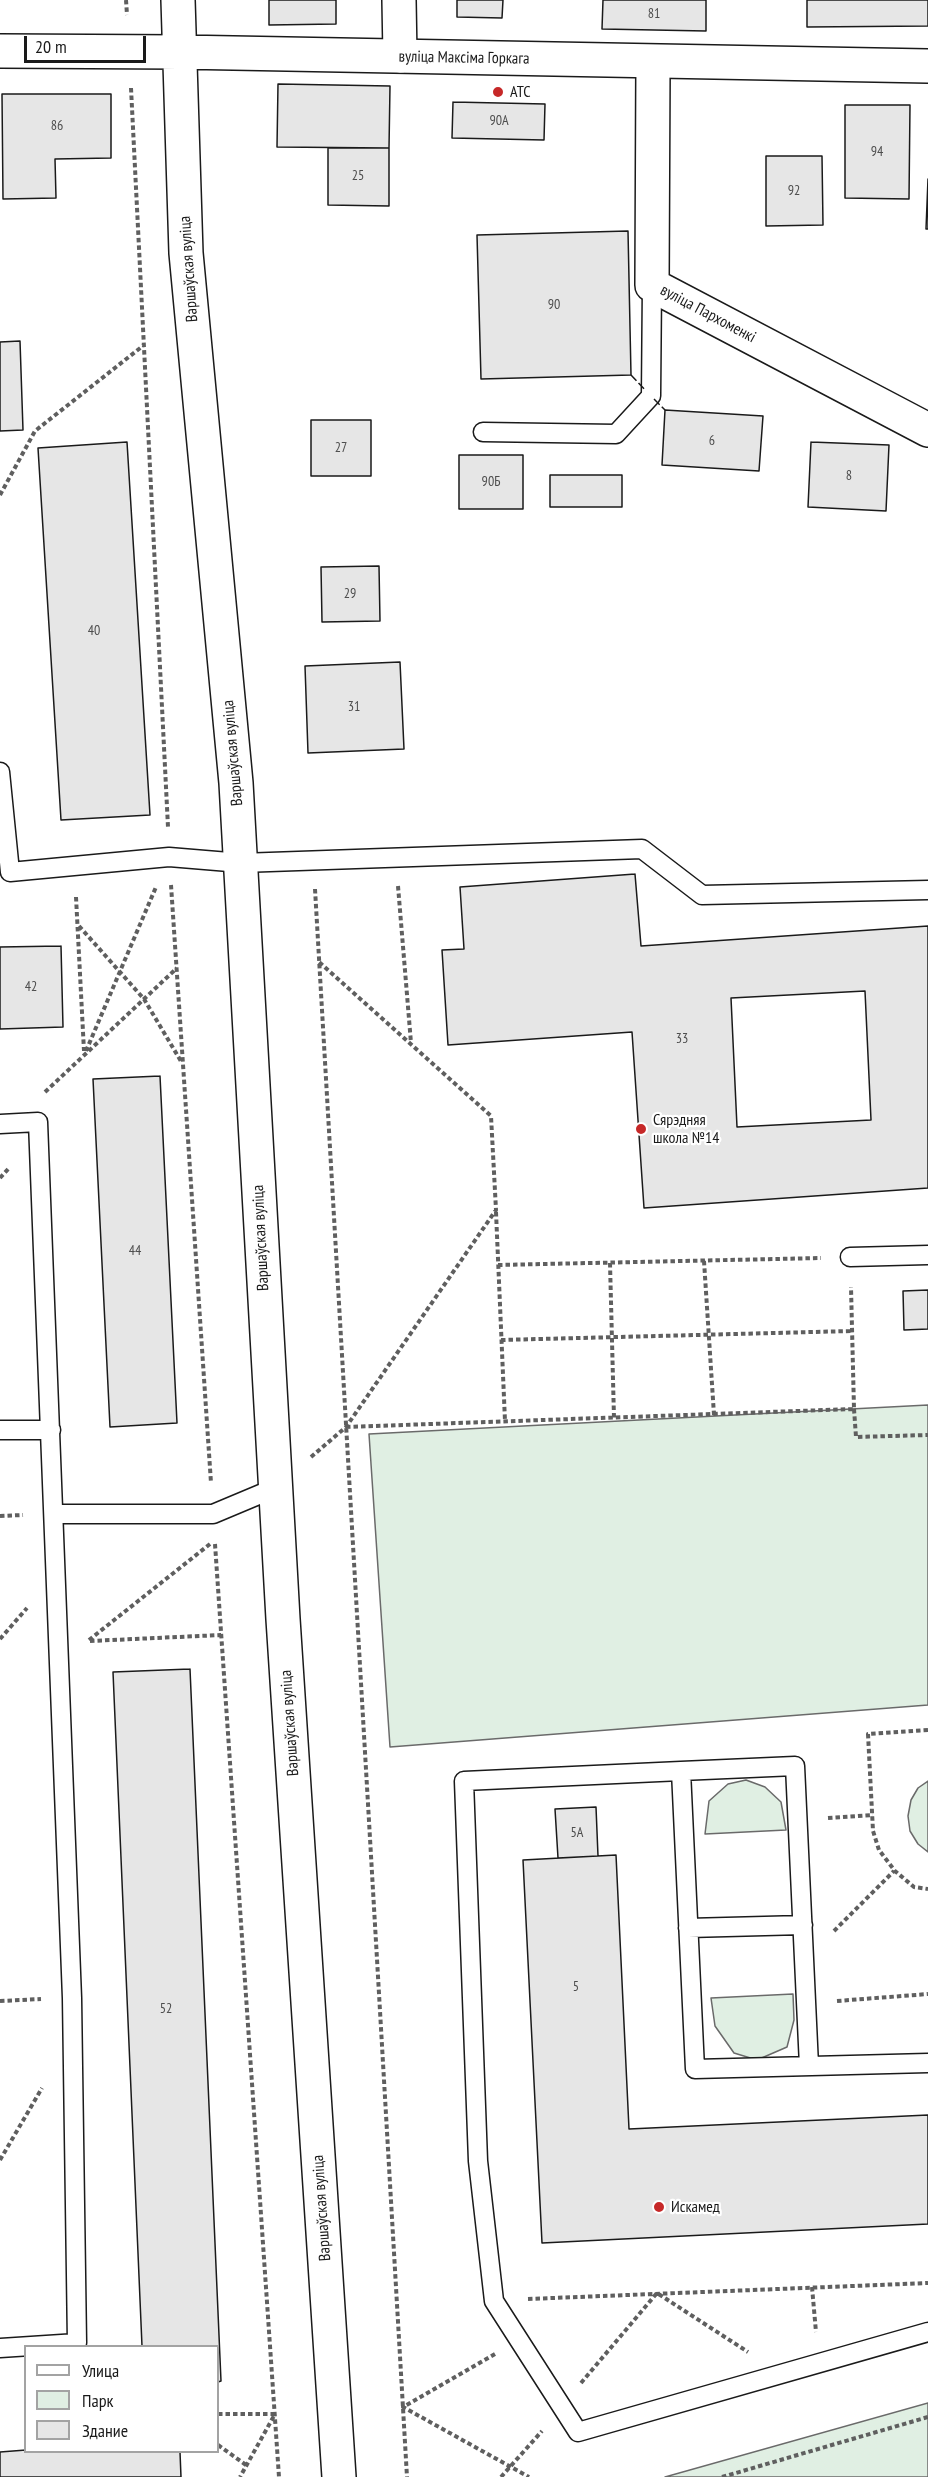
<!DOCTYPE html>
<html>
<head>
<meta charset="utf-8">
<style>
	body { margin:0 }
	#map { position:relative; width:928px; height:2477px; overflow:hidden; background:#fff; font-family:"PT Sans Narrow",sans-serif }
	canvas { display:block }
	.legend { position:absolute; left:24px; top:2345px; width:195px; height:108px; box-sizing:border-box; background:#fff; border:2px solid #a3a3a3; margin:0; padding:8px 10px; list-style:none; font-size:18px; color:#1a1a1a }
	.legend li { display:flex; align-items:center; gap:12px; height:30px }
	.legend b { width:30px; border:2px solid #a3a3a3 }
	.scale { position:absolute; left:24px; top:36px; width:122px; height:27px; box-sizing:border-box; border:3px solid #1a1a1a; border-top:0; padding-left:8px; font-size:18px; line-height:21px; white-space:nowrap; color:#1a1a1a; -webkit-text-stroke:4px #fff; paint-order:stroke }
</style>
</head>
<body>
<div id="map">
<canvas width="928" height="2477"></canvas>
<ul class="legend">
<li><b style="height:8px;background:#fff"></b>Улица</li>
<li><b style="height:16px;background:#e0efe3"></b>Парк</li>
<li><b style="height:16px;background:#e6e6e6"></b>Здание</li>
</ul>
<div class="scale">20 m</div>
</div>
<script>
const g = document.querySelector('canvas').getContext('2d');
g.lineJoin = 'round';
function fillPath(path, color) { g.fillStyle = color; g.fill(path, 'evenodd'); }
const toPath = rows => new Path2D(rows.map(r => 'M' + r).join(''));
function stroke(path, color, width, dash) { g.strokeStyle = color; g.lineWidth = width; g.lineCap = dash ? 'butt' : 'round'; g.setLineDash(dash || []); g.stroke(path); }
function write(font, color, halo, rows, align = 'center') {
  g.font = font + ' "PT Sans Narrow",sans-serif'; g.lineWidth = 4.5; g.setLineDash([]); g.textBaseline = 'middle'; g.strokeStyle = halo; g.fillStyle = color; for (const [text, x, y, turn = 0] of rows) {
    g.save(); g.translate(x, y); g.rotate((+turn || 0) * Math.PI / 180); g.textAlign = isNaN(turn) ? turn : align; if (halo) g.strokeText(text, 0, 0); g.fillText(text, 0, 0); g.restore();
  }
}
const green = toPath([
	[928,1405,928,1705,390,1747,369,1434,928,1405],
	[746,1780,765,1787,781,1802,786,1830,705,1834,709,1801,728,1784,746,1780],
	[928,1781,928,1852,918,1844,910,1831,908,1816,911,1800,918,1788,928,1781],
	[793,1994,794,2020,787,2047,757,2060,734,2053,715,2026,711,1998,793,1994],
	[928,2403,928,2477,665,2477,928,2403]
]);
const building = toPath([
	[269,0,336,0,336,24,269,25,269,0],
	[457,0,503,0,502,18,457,17,457,0],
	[603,0,706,0,706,31,602,29,603,0],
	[807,0,928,0,928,26,807,27,807,0],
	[278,84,390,86,389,148,277,147,278,84],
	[2,94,111,94,111,158,55,159,56,198,3,199,2,94],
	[453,102,545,104,544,140,452,138,453,102],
	[845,105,910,105,909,199,845,198,845,105],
	[328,148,389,148,389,206,328,205,328,148],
	[766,156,822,156,823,225,766,226,766,156],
	[928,179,928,229,926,229,928,179],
	[628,231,631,375,481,379,477,235,628,231],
	[20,341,23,430,0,431,0,342,20,341],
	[665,410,763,416,759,471,662,465,665,410],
	[311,420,371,420,371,476,311,476,311,420],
	[127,442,150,815,61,820,38,448,127,442],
	[811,442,889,445,886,511,808,507,811,442],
	[459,455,523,455,523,509,459,509,459,455],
	[550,475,622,475,622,507,550,507,550,475],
	[379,566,380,621,322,622,321,567,379,566],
	[400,662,404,749,308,753,305,666,400,662],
	[635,874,641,946,928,926,928,1188,644,1208,632,1032,448,1045,442,950,464,949,460,887,635,874],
	[865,991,871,1120,737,1127,731,998,865,991],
	[61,946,63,1027,0,1029,0,947,61,946],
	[160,1076,177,1423,110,1427,93,1079,160,1076],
	[928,1290,928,1329,904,1330,903,1291,928,1290],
	[190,1669,221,2381,218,2382,218,2346,142,2346,113,1672,190,1669],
	[596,1807,598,1856,558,1858,555,1809,596,1807],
	[616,1855,629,2129,928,2115,928,2224,542,2243,523,1860,616,1855],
	[26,2450,180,2452,181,2477,0,2477,0,2452,26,2450]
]);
const path = toPath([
	[126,0,127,15],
	[131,88,168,827],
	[0,495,35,431,144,345],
	[171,885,211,1483],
	[398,886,411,1043],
	[315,889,407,2477],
	[76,897,84,1051],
	[79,926,144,999,182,1063],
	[86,1051,156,887],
	[45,1092,177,968],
	[0,1178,10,1167],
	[496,1212,505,1421],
	[704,1261,714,1415],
	[610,1263,614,1418],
	[498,1265,821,1258],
	[501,1340,852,1331],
	[854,1409,856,1437,928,1435],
	[346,1427,854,1409,851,1287],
	[311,1457,346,1427,496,1210,491,1116,319,962],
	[0,1516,23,1515],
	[215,1544,279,2477],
	[0,1639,27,1608],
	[89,1640,210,1544],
	[90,1641,221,1635],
	[928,1730,868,1734,873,1831,879,1850,895,1871,914,1887,928,1889],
	[828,1818,873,1815],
	[834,1931,894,1871],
	[0,2001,41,1999],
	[837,2001,928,1994],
	[0,2160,42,2088],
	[812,2287,816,2332],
	[528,2299,928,2283],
	[495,2354,403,2407,529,2477],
	[581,2383,657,2293,748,2352],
	[218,2414,275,2414,240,2477],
	[218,2445,246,2465],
	[501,2477,542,2431],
	[722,2477,928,2417]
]);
const lane = toPath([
	[483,432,616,434,651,396,652,285],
	[0,772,10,872,169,857,241,863,642,849,702,895,928,890],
	[0,1124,38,1122,72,1998,77,2343,0,2348],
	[850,1257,928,1255],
	[0,1430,51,1430],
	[54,1514,213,1514,275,1488],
	[681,1771,795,1766,809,2066],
	[688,1928,803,1925],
	[928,2063,695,2069,681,1771,464,1781,478,2161,494,2301,578,2432,928,2332]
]);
const street = toPath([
	[399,0,400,56],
	[653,63,652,285,928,430]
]);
const secondary = toPath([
	[178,0,186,253,236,783,283,1619,339,2477],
	[0,51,180,52,928,66]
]);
const fence = toPath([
	[631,375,646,391],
	[654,399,665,410]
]);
const markers = [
	[498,92,6,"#c62828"],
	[641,1129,6,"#c62828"],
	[659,2207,6,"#c62828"]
];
const numberNames = [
	["81",654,14],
	["90А",499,121],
	["86",57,126],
	["94",877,152],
	["25",358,176],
	["92",794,191],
	["90",554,305],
	["6",712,441],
	["27",341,448],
	["8",849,476],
	["90Б",491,482],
	["29",350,594],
	["40",94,631],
	["31",354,707],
	["42",31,987],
	["33",682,1039],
	["44",135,1251],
	["5А",577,1833],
	["5",576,1987],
	["52",166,2009]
];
const streetNames = [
	["вуліца Максіма Горкага",464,58,1],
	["Варшаўская вуліца",189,269,-94],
	["вуліца Пархоменкі",708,314,28],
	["Варшаўская вуліца",233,753,-95],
	["Варшаўская вуліца",261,1238,-93],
	["Варшаўская вуліца",290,1723,-94],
	["Варшаўская вуліца",322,2208,-94]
];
const poiNames = [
	["АТС",510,92],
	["Сярэдняя",653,1120],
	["школа №14",653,1138],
	["Искамед",671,2207]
];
fillPath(green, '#e0efe3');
stroke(green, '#6a6a6a', 1.5);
fillPath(building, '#e6e6e6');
stroke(building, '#1a1a1a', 1.5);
stroke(lane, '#1a1a1a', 21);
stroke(street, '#1a1a1a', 36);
stroke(secondary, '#1a1a1a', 36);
stroke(path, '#5f5f5f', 4, [4.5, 3]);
stroke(lane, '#fff', 18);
stroke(street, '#fff', 33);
stroke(secondary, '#fff', 33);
stroke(fence, '#1a1a1a', 1.5, [8, 3]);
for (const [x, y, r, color] of markers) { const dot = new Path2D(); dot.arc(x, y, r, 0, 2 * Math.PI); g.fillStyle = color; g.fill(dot); stroke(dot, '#fff', 2); }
write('14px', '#4d4d4d', null, numberNames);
write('16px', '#1a1a1a', '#fff', streetNames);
write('16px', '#1a1a1a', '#fff', poiNames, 'left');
</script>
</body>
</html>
